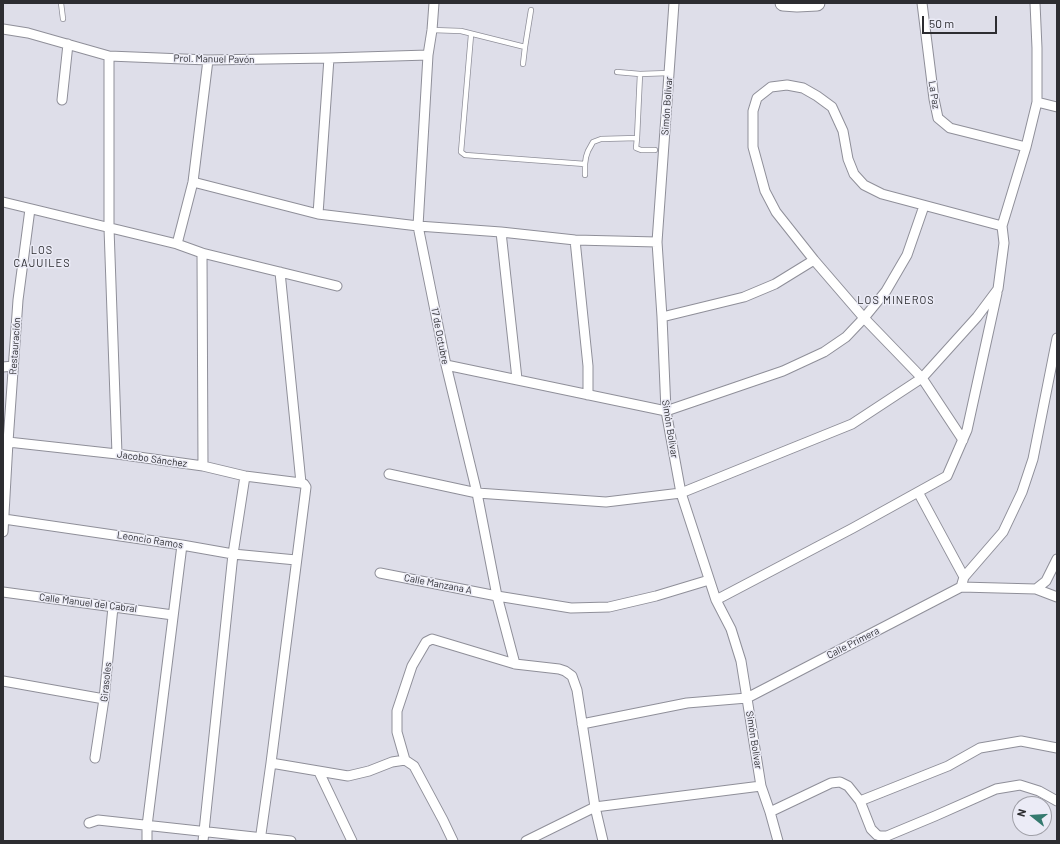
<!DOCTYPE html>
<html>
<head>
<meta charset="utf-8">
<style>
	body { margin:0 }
	#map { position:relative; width:1060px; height:844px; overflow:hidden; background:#dedee9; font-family:Barlow,sans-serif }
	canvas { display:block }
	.frame { position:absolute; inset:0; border:4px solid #2d2d31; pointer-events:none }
	.north { position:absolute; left:1012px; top:796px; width:40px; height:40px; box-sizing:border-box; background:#ebebf6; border:1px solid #9f9fa7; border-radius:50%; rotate:287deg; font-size:11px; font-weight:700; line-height:16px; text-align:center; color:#2d2d31 }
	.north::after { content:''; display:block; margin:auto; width:14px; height:18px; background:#357a6f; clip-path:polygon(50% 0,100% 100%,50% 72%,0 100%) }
	.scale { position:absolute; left:922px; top:16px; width:75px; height:18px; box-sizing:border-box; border:2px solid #2d2d31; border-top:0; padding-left:5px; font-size:12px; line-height:14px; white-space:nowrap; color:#2d2d31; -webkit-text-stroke:3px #ebebf6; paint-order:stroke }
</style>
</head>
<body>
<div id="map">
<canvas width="1060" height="844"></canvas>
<div class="frame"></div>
<div class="north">N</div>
<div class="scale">50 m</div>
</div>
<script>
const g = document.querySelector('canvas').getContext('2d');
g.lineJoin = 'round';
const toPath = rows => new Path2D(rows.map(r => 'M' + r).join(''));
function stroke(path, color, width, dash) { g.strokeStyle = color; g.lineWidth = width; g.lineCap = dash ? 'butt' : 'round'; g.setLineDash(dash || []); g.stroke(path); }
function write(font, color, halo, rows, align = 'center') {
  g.font = font + ' Barlow,sans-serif'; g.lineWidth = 3; g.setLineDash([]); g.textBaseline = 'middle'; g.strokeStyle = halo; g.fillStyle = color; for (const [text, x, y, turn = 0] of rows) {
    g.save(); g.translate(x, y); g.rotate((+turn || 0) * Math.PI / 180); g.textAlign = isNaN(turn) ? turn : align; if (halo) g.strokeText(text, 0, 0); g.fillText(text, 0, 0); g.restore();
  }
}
const lane = toPath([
	[61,3,63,19],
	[432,30,461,31,525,47,523,64],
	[471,35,461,152,465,155,585,164,586,157,588,151,593,142,601,139,637,138,640,74,669,73],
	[525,47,531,10],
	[617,72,640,74],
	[637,138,636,148,641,150,655,150],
	[585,164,585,175]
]);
const street = toPath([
	[434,3,432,30,428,55,418,226,446,365,477,493,497,596,515,664],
	[674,3,657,242,662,317,666,411,681,493,716,600,731,629,741,661,761,786,770,812,778,841],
	[922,3,934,99,938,118,950,128,1026,147],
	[3,29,28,33,109,56,208,60,329,58,428,55],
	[109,56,109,228,117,454],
	[62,100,68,44],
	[1037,102,1057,107],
	[193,182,318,214,418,226,501,232,575,240,657,242],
	[3,202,177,244,202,253,337,286],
	[318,214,329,58],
	[501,232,517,379],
	[575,240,588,366,588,395],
	[177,244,193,182,208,60],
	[202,253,203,466],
	[662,317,744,297,775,284,814,260],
	[446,365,666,411,783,371,824,352,846,337,864,318,886,291,907,255,924,206],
	[3,367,13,366],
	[963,440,922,378,864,318,814,260,776,212,765,191,753,147,753,111,757,98,771,87,787,85,803,88,817,96,832,107,843,131,848,159,854,174,864,185,882,194,1002,226],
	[3,443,8,442,117,454,203,466,245,476,301,483],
	[389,474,477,493,606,502,681,493,852,424,922,378,977,317,998,289,1004,243,1002,226,1026,147,1037,102,1037,48,1035,3],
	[918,492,964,577],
	[4,519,182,545,233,554,296,560],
	[3,532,8,442,18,300,30,209],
	[380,573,497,596,571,608,609,607,656,596,709,580],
	[961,587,1036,589,1046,581,1057,559],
	[1036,589,1057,597],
	[3,592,173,615],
	[716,600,853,528,947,476,967,430,997,293],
	[3,681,104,699],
	[582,724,687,703,747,698,961,587,964,577,1003,532,1022,492,1033,459,1057,338],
	[95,758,104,699,113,607],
	[405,760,397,732,397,711,412,666,426,642,432,639,515,664,559,669,565,671,572,676,577,690,595,807,603,841],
	[271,763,348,776,369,771,392,762,405,760,414,766,443,820,453,841],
	[319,772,352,841],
	[860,801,948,766,980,748,1021,741,1057,748],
	[770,812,831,783,840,782,848,786,860,801,871,829,877,835,880,836,887,836,935,816,996,789,1020,785,1039,791,1057,801],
	[89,823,98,820,291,841],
	[147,841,147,826,182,545],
	[203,841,233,554,245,476],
	[260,841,271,763,306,487,304,484,301,483,280,272],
	[526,841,595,807,761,786]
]);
const primary = toPath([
	[783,3,797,4,817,3]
]);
const streetNames = [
	["Prol. Manuel Pavón",214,59,1],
	["La Paz",934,95,81],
	["Simón Bolívar",667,106,-86],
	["17 de Octubre",440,336,79],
	["Restauración",15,346,-86],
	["Simón Bolívar",670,429,81],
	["Jacobo Sánchez",152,459,8],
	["Leoncio Ramos",150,540,9],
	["Calle Manzana A",438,584,11],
	["Calle Manuel del Cabral",88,603,7],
	["Calle Primera",853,643,-27],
	["Girasoles",106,682,-84],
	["Simón Bolívar",754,740,81]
];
const neighbourhoodNames = [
	["LOS",42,250],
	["CAJUILES",42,263],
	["LOS MINEROS",896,300]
];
stroke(lane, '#8f8f99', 6);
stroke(street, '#8f8f99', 11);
stroke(primary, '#8f8f99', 17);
stroke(lane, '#fff', 4.5);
stroke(street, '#fff', 9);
stroke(primary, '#fff', 15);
write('10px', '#2d2d31', '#ebebf6', streetNames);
g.letterSpacing = '1px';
write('11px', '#2d2d31', '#ebebf6', neighbourhoodNames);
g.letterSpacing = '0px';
</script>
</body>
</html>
